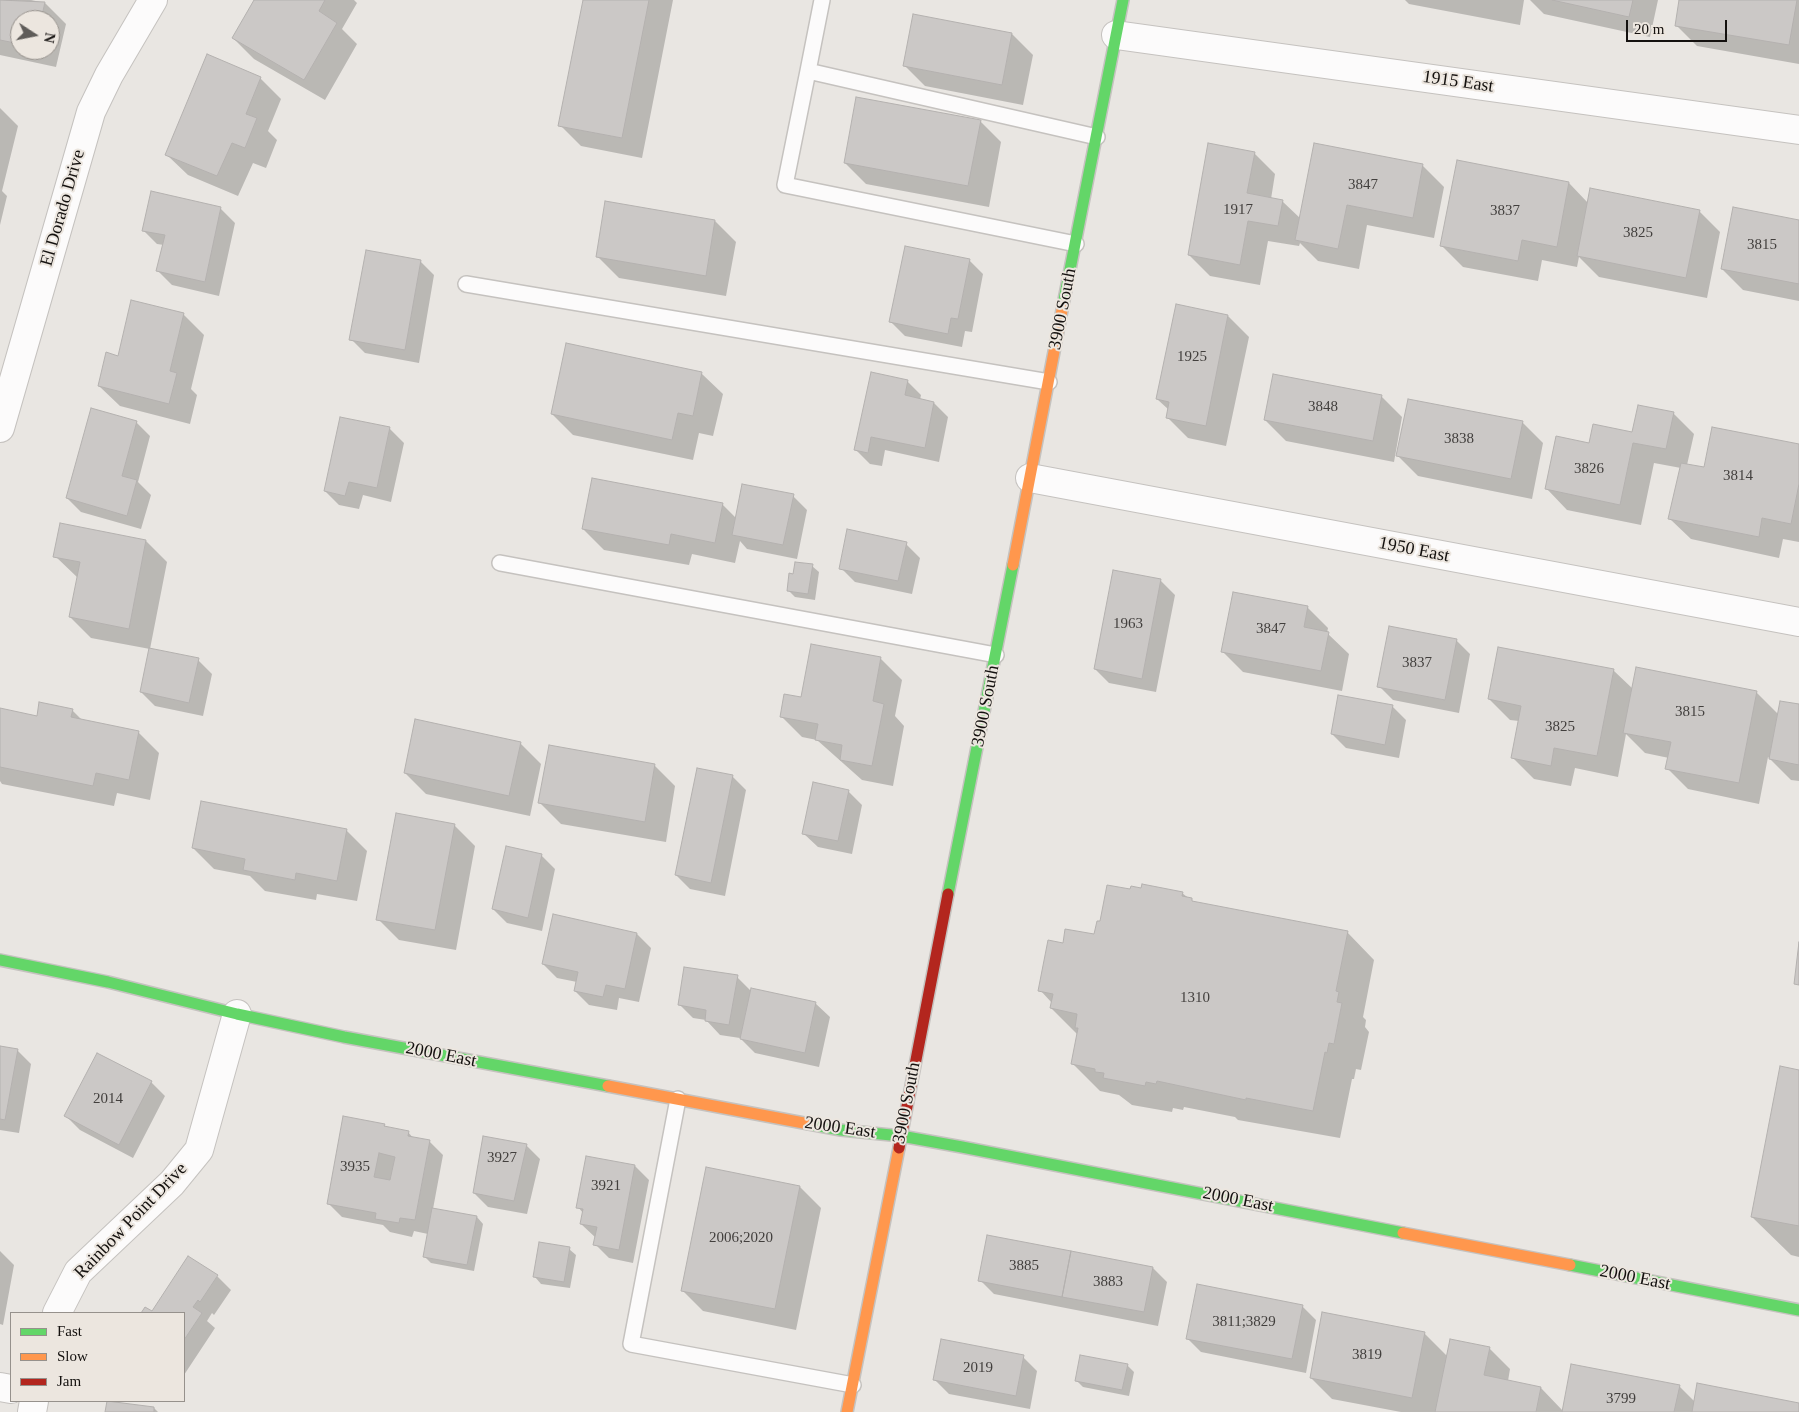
<!DOCTYPE html>
<html>
<head>
<meta charset="utf-8">
<style>
	body { margin:0 }
	#map { position:relative; width:1799px; height:1412px; overflow:hidden; background:#e9e6e2; font-family:Georgia,serif }
	canvas { display:block }
	.legend { position:absolute; left:10px; top:1312px; width:175px; height:90px; box-sizing:border-box; background:#ece6df; border:1px solid #96918c; margin:0; padding:6px 9px; list-style:none; font-size:15px; color:#14110f }
	.legend li { display:flex; align-items:center; gap:10px; height:25px }
	.legend b { width:25px; border:1px solid #96918c }
	.north { position:absolute; left:10px; top:10px; width:50px; height:50px; box-sizing:border-box; background:#ece6df; border:1px solid #96918c; border-radius:50%; rotate:101deg; font-size:14px; font-weight:700; line-height:20px; text-align:center; color:#14110f }
	.north::after { content:''; display:block; margin:auto; width:18px; height:22px; background:#5f5c59; clip-path:polygon(50% 0,100% 100%,50% 72%,0 100%) }
	.scale { position:absolute; left:1626px; top:20px; width:101px; height:22px; box-sizing:border-box; border:2px solid #14110f; border-top:0; padding-left:6px; font-size:15px; line-height:18px; white-space:nowrap; color:#14110f; -webkit-text-stroke:4px #ece6df; paint-order:stroke }
</style>
</head>
<body>
<div id="map">
<canvas width="1799" height="1412"></canvas>
<ul class="legend">
<li><b style="height:6px;background:#63d668"></b>Fast</li>
<li><b style="height:6px;background:#ff974d"></b>Slow</li>
<li><b style="height:6px;background:#b3261e"></b>Jam</li>
</ul>
<div class="north">N</div>
<div class="scale">20 m</div>
</div>
<script>
const g = document.querySelector('canvas').getContext('2d');
g.lineJoin = 'round';
function fillPath(path, color) { g.fillStyle = color; g.fill(path, 'evenodd'); }
const toPath = rows => new Path2D(rows.map(r => 'M' + r).join(''));
function stroke(path, color, width, dash) { g.strokeStyle = color; g.lineWidth = width; g.lineCap = dash ? 'butt' : 'round'; g.setLineDash(dash || []); g.stroke(path); }
function write(font, color, halo, rows, align = 'center') {
  g.font = font + ' Georgia,serif'; g.lineWidth = 4; g.setLineDash([]); g.textBaseline = 'middle'; g.strokeStyle = halo; g.fillStyle = color; for (const [text, x, y, turn = 0] of rows) {
    g.save(); g.translate(x, y); g.rotate((+turn || 0) * Math.PI / 180); g.textAlign = isNaN(turn) ? turn : align; if (halo) g.strokeText(text, 0, 0); g.fillText(text, 0, 0); g.restore();
  }
}
const shadow = toPath([
	[0,0,31,0,45,3,66,24,56,67,0,55],
	[20,20,50,20,50,50,20,50],
	[255,0,354,0,357,3,342,29,357,44,325,100,254,59,233,38],
	[585,0,673,0,642,158,581,146,560,125],
	[1405,0,1524,0,1520,25,1409,4],
	[1530,0,1658,0,1650,37,1544,14],
	[1681,0,1799,0,1799,64,1697,46,1676,25],
	[914,16,1012,34,1033,55,1023,105,925,86,904,65],
	[260,78,281,99,268,131,277,140,266,168,253,163,238,196,188,175,167,155],
	[0,108,18,126,2,191,7,196,0,225],
	[980,121,1001,142,989,207,866,184,845,163],
	[1315,145,1423,166,1444,187,1434,238,1367,225,1359,269,1318,261,1300,243,1299,246,1268,241,1260,285,1210,276,1189,255,1254,153,1275,174,1271,199,1282,201,1301,219],
	[1569,183,1588,203,1699,211,1720,232,1707,298,1599,277,1579,257,1577,267,1542,260,1538,281,1463,267,1442,246],
	[221,209,235,223,219,296,172,285,158,271,164,245,157,244,143,230],
	[715,221,736,242,726,296,619,278,598,257],
	[1799,221,1799,301,1743,290,1722,269],
	[969,260,983,274,972,332,965,331,962,347,905,336,891,322],
	[420,261,434,275,419,363,365,353,351,339],
	[183,314,204,335,191,389,197,395,190,424,120,406,99,386,118,357],
	[1228,316,1249,337,1226,446,1188,438,1167,417,1169,410,1157,399],
	[702,374,723,394,713,436,699,433,693,460,573,435,552,414],
	[907,381,921,395,920,400,934,403,948,417,939,462,885,450,882,466,870,464,856,450],
	[1381,396,1402,417,1394,462,1286,441,1265,420],
	[1673,413,1694,434,1687,465,1705,469,1799,446,1799,542,1783,539,1779,558,1691,539,1670,519,1681,468,1654,463,1641,525,1567,510,1547,489,1590,444,1633,433],
	[341,418,390,429,404,443,391,502,363,495,359,509,339,505,325,491],
	[136,422,150,436,138,482,151,495,141,529,81,512,67,498],
	[1522,422,1543,443,1532,499,1418,476,1398,456],
	[793,496,807,510,797,559,747,549,740,541,735,563,692,554,689,565,604,550,583,529,722,504,736,518],
	[146,541,167,562,150,649,198,660,212,674,203,716,155,706,141,692,150,649,91,638,70,617,78,578,55,556],
	[906,544,920,558,912,594,855,582,841,568],
	[812,566,819,572,815,600,795,597,788,590,794,576],
	[1114,572,1161,581,1175,595,1156,692,1109,683,1095,669],
	[1307,607,1328,628,1327,633,1349,654,1342,691,1243,672,1222,651],
	[1456,640,1470,654,1459,713,1393,700,1379,686],
	[881,659,902,680,895,716,904,726,893,786,862,780,817,740,802,737,781,716],
	[1613,670,1633,689,1756,692,1779,715,1799,706,1799,781,1791,780,1768,757,1759,804,1688,789,1667,768,1669,758,1645,753,1626,734,1618,777,1575,768,1571,786,1534,779,1513,758,1519,721,1510,720,1489,699],
	[1392,706,1406,720,1399,758,1346,748,1332,734],
	[0,709,38,717,72,710,83,721,138,732,159,753,150,800,117,793,114,806,2,784,0,781],
	[520,743,541,764,530,816,426,794,405,773],
	[654,765,675,786,666,842,561,824,540,803],
	[732,776,746,790,725,896,690,889,676,875],
	[848,791,862,805,852,854,818,847,803,833],
	[454,825,475,846,456,950,399,940,378,919],
	[346,830,367,851,357,901,317,894,316,900,265,891,250,876,214,869,193,848],
	[541,855,555,869,542,931,507,923,493,909],
	[1131,891,1182,893,1195,903,1347,932,1374,960,1363,1017,1366,1020,1365,1027,1369,1032,1361,1070,1356,1069,1354,1079,1352,1079,1340,1138,1238,1120,1235,1117,1184,1107,1183,1110,1173,1108,1172,1112,1132,1105,1119,1095,1100,1091,1073,1064,1078,1035,1051,1008,1052,1003,1040,990,1064,944,1095,936,1101,923],
	[637,934,651,948,639,1002,619,998,617,1010,589,1005,575,991,577,982,557,978,543,964],
	[737,977,751,991,815,1003,830,1017,819,1067,755,1053,740,1038,720,1035,706,1020,693,1018,679,1004],
	[0,1047,17,1050,31,1064,19,1133,0,1130],
	[98,1055,151,1082,165,1096,133,1158,80,1130,66,1116],
	[1799,1071,1799,1257,1791,1255,1752,1217],
	[384,1125,387,1128,408,1132,414,1139,429,1141,443,1155,433,1209,477,1217,483,1224,474,1271,431,1263,424,1256,428,1234,414,1231,412,1237,390,1232,383,1225,342,1217,328,1203],
	[526,1145,540,1159,527,1214,488,1207,474,1193],
	[635,1166,649,1180,633,1263,609,1258,595,1244,596,1238,581,1224,583,1213,578,1207],
	[707,1168,800,1187,821,1208,796,1330,703,1311,682,1290],
	[569,1249,576,1255,570,1288,541,1284,535,1277],
	[0,1251,14,1265,3,1325,0,1324],
	[1153,1268,1167,1282,1158,1326,994,1294,980,1280],
	[217,1276,231,1290,214,1315,212,1313,207,1321,215,1328,184,1375,184,1313,142,1313,146,1308,152,1313],
	[1302,1306,1316,1320,1306,1373,1201,1352,1187,1338],
	[1424,1333,1447,1356,1489,1348,1510,1369,1508,1381,1541,1388,1563,1411,1679,1386,1695,1402,1799,1404,1799,1412,1401,1412,1332,1399,1311,1378],
	[1023,1357,1037,1371,1030,1409,949,1394,935,1380],
	[1127,1365,1134,1372,1129,1396,1083,1387,1076,1380],
	[108,1401,154,1408,158,1412,106,1412]
]);
const building = toPath([
	[0,0,45,2,41,20,20,20,20,44,0,40,0,0],
	[254,0,325,0,319,11,337,23,304,80,232,38,254,0],
	[583,0,649,0,622,138,558,126,583,0],
	[1552,0,1633,0,1629,17,1552,0],
	[1679,0,1797,0,1789,45,1675,26,1679,0],
	[913,14,1012,33,1002,85,903,66,913,14],
	[207,54,261,77,246,114,257,118,245,148,232,143,217,176,165,155,207,54],
	[856,97,981,120,968,186,844,163,856,97],
	[1208,143,1255,152,1247,193,1283,200,1278,226,1248,221,1240,265,1188,255,1208,143],
	[1314,143,1423,164,1413,218,1347,205,1338,249,1295,240,1314,143],
	[1457,160,1569,182,1557,247,1522,240,1518,261,1440,246,1457,160],
	[1590,188,1700,210,1686,278,1577,256,1590,188],
	[151,191,221,207,205,282,156,271,165,235,142,231,151,191],
	[605,201,715,220,706,276,596,257,605,201],
	[1733,207,1799,220,1799,284,1721,269,1733,207],
	[905,246,970,259,958,319,951,318,948,334,889,322,905,246],
	[366,250,421,260,405,350,349,340,366,250],
	[131,300,184,313,170,371,177,373,169,404,98,386,106,352,118,356,131,300],
	[1176,304,1228,315,1206,426,1166,418,1169,402,1156,399,1176,304],
	[566,343,702,372,693,416,678,413,672,440,551,414,566,343],
	[871,372,908,380,905,395,934,402,925,448,871,437,868,453,854,450,871,372],
	[1273,374,1382,395,1373,441,1264,420,1273,374],
	[1408,399,1523,421,1511,479,1396,456,1408,399],
	[1638,405,1674,412,1666,449,1633,443,1620,505,1545,489,1556,436,1589,443,1593,424,1632,432,1638,405],
	[91,408,137,421,122,476,137,480,127,516,66,498,91,408],
	[340,417,390,427,377,488,349,482,345,496,324,491,340,417],
	[1712,427,1799,444,1799,484,1791,524,1762,518,1759,537,1668,519,1681,463,1704,467,1712,427],
	[592,478,723,503,715,543,671,534,669,545,582,529,592,478],
	[742,484,794,494,783,545,732,535,742,484],
	[60,523,146,540,129,629,69,617,80,562,53,557,60,523],
	[847,529,907,542,898,581,839,569,847,529],
	[795,562,813,564,808,594,787,591,789,573,793,574,795,562],
	[1113,570,1161,579,1142,679,1094,669,1113,570],
	[1233,592,1308,606,1304,627,1329,632,1321,671,1221,652,1233,592],
	[1389,626,1457,639,1445,700,1377,687,1389,626],
	[811,644,881,657,873,701,884,704,872,766,840,760,842,745,815,740,818,724,780,717,784,694,801,697,811,644],
	[1498,647,1614,669,1597,756,1554,748,1551,766,1511,758,1521,706,1488,699,1498,647],
	[149,648,199,658,189,703,140,692,149,648],
	[1636,667,1757,691,1739,783,1665,769,1671,742,1623,733,1636,667],
	[1338,695,1393,705,1385,745,1331,734,1338,695],
	[1780,701,1799,704,1799,765,1769,759,1780,701],
	[39,702,73,709,71,717,139,731,129,780,96,773,93,786,0,767,0,708,37,716,39,702],
	[415,719,521,742,509,796,404,773,415,719],
	[549,745,655,764,645,822,538,803,549,745],
	[697,768,733,775,711,883,675,875,697,768],
	[813,782,849,790,838,841,802,834,813,782],
	[201,801,347,829,337,881,296,873,295,880,243,870,245,859,192,848,201,801],
	[396,813,455,824,435,930,376,920,396,813],
	[506,846,542,854,528,918,492,909,506,846],
	[1142,884,1183,892,1182,896,1192,898,1192,901,1348,931,1336,991,1339,992,1337,1002,1342,1003,1334,1044,1329,1043,1327,1053,1325,1052,1313,1111,1246,1098,1246,1100,1157,1081,1156,1084,1146,1082,1145,1086,1103,1078,1104,1073,1095,1072,1095,1069,1071,1064,1078,1028,1075,1028,1077,1014,1050,1008,1053,994,1038,991,1048,940,1063,943,1065,929,1094,934,1097,921,1100,921,1107,885,1130,889,1131,886,1141,888,1142,884],
	[553,914,637,933,625,989,606,985,603,997,574,991,578,972,542,964,553,914],
	[1799,942,1799,985,1794,984,1799,942],
	[684,967,738,975,729,1025,705,1021,706,1010,678,1005,684,967],
	[751,988,816,1002,805,1053,740,1039,751,988],
	[0,1046,18,1049,5,1120,0,1119,0,1046],
	[97,1053,152,1081,119,1145,64,1116,97,1053],
	[1780,1066,1799,1070,1799,1226,1751,1217,1780,1066],
	[343,1116,385,1124,384,1126,409,1131,408,1136,430,1140,415,1220,400,1218,399,1223,375,1219,376,1213,327,1204,343,1116],
	[379,1153,395,1157,390,1180,374,1177,379,1153],
	[483,1136,527,1144,514,1201,473,1193,483,1136],
	[586,1156,635,1165,619,1250,593,1245,597,1227,580,1224,583,1209,576,1208,586,1156],
	[706,1167,800,1186,775,1309,681,1291,706,1167],
	[432,1208,477,1216,467,1265,423,1257,432,1208],
	[987,1235,1071,1251,1062,1297,978,1281,987,1235],
	[539,1242,570,1247,564,1282,533,1277,539,1242],
	[1071,1251,1153,1267,1144,1312,1062,1297,1071,1251],
	[188,1256,218,1275,200,1302,198,1300,193,1307,202,1313,184,1340,184,1313,141,1313,145,1307,152,1311,188,1256],
	[1197,1284,1303,1305,1292,1359,1186,1339,1197,1284],
	[1322,1312,1425,1332,1412,1398,1310,1378,1322,1312],
	[941,1339,1024,1355,1016,1396,933,1380,941,1339],
	[1450,1339,1490,1347,1484,1375,1541,1387,1536,1412,1435,1412,1450,1339],
	[1080,1355,1128,1364,1122,1390,1075,1381,1080,1355],
	[1571,1364,1680,1385,1674,1412,1562,1412,1571,1364],
	[1697,1383,1799,1403,1799,1412,1692,1412,1697,1383],
	[107,1401,154,1407,154,1412,105,1412,107,1401]
]);
const lane = toPath([
	[808,71,822,0],
	[1076,244,785,185,808,71,1097,137],
	[466,284,1049,382],
	[500,563,996,655],
	[678,1099,631,1344,853,1385]
]);
const street = toPath([
	[1116,35,1799,130],
	[0,428,91,112,109,75,153,0],
	[1030,478,1799,622],
	[57,1313,78,1272,172,1183,199,1150,237,1014],
	[0,1387,11,1389],
	[32,1412,34,1401]
]);
const fast = toPath([
	[1063,305,1123,0],
	[948,894,1013,565],
	[0,960,108,982,237,1014,344,1037,608,1086],
	[809,1124,841,1130,901,1136,962,1147,1403,1233],
	[1570,1265,1799,1310]
]);
const slow = toPath([
	[1013,565,1063,305],
	[608,1086,809,1124],
	[1403,1233,1570,1265],
	[847,1412,899,1148]
]);
const jam = toPath([
	[899,1148,948,894]
]);
const numberNames = [
	["3847",1363,185],
	["1917",1238,210],
	["3837",1505,211],
	["3825",1638,233],
	["3815",1762,245],
	["1925",1192,357],
	["3848",1323,407],
	["3838",1459,439],
	["3826",1589,469],
	["3814",1738,476],
	["1963",1128,624],
	["3847",1271,629],
	["3837",1417,663],
	["3815",1690,712],
	["3825",1560,727],
	["1310",1195,998],
	["2014",108,1099],
	["3927",502,1158],
	["3935",355,1167],
	["3921",606,1186],
	["2006;2020",741,1238],
	["3885",1024,1266],
	["3883",1108,1282],
	["3811;3829",1244,1322],
	["3819",1367,1355],
	["2019",978,1368],
	["3799",1621,1399]
];
const streetNames = [
	["1915 East",1458,82,8],
	["El Dorado Drive",63,208,-74],
	["3900 South",1063,309,-79],
	["1950 East",1414,550,11],
	["3900 South",986,706,-79],
	["2000 East",441,1055,11],
	["3900 South",907,1103,-79],
	["2000 East",840,1128,8],
	["2000 East",1238,1200,11],
	["Rainbow Point Drive",131,1221,-46],
	["2000 East",1635,1278,11]
];
fillPath(shadow, '#0003');
fillPath(building, '#cbc8c6');
stroke(building, '#b4b1af', 1);
stroke(lane, '#c5c2bf', 18);
stroke(street, '#c5c2bf', 30);
stroke(fast, '#c5c2bf', 14);
stroke(slow, '#c5c2bf', 14);
stroke(jam, '#c5c2bf', 14);
stroke(lane, '#fcfbfb', 15);
stroke(street, '#fcfbfb', 28);
stroke(fast, '#63d668', 11);
stroke(slow, '#ff974d', 11);
stroke(jam, '#b3261e', 11);
write('15px', '#423f3d', null, numberNames);
write('18px', '#14110f', '#ece6df', streetNames);
</script>
</body>
</html>
